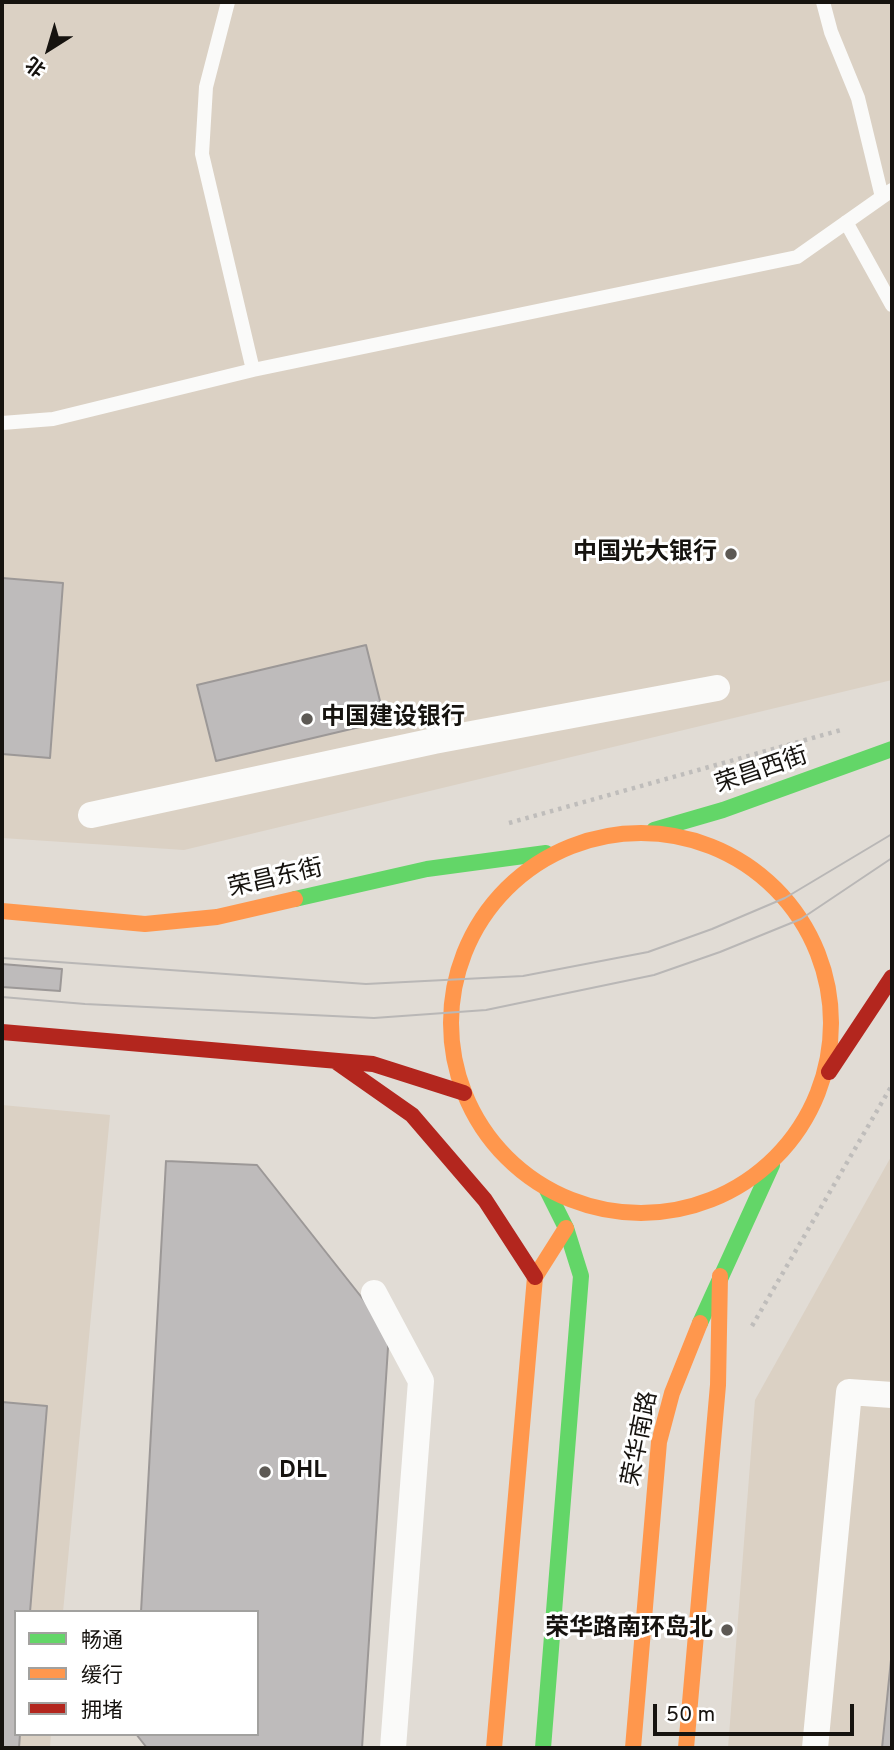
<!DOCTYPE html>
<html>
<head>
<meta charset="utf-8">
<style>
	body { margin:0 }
	#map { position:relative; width:894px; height:1750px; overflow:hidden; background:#e1dcd5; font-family:Overpass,"Noto Sans SC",sans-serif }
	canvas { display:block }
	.frame { position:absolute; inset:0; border:4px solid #16130f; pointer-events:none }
	.legend { position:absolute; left:14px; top:1610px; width:245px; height:126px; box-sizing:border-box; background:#fff; border:2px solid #a2a19f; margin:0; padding:9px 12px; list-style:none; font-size:21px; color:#16130f }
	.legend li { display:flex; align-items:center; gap:14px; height:35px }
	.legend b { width:35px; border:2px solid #a2a19f }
	.north { position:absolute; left:14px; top:14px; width:70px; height:70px; -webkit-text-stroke:5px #fff; paint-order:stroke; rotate:217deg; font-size:19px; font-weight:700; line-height:28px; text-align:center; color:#16130f }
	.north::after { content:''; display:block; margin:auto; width:24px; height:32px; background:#16130f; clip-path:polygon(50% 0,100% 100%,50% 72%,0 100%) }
	.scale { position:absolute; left:653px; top:1704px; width:201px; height:32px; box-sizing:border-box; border:4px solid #16130f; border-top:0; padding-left:9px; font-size:21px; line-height:24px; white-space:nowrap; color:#16130f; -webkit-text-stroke:5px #fff; paint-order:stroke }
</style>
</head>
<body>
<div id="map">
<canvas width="894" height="1750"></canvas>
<div class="frame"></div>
<ul class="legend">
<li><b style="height:9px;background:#63d668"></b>畅通</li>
<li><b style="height:9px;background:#ff974d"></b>缓行</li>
<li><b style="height:9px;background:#b3261e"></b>拥堵</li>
</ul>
<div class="north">北</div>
<div class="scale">50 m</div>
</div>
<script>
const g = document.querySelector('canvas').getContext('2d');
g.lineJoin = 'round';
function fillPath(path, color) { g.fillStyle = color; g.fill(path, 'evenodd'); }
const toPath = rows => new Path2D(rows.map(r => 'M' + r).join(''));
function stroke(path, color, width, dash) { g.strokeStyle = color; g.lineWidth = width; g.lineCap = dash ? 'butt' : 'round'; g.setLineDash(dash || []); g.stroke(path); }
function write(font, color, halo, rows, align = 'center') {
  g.font = font + ' Overpass,"Noto Sans SC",sans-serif'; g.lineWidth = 6; g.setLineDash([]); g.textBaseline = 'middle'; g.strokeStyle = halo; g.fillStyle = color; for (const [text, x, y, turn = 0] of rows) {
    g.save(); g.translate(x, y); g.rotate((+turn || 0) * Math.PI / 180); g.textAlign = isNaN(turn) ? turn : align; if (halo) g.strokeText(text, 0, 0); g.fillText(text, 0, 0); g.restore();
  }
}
const built = toPath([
	[2,2,892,2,892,680,184,850,2,838],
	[2,1105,110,1115,63,1612,16,1612,16,1734,51,1734,50,1748,2,1748],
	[892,1155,892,1748,728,1748,755,1400]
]);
const building = toPath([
	[2,578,63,583,50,758,2,754,2,578],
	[366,645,385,721,216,761,197,685,366,645],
	[2,964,62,969,60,991,2,987,2,964],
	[166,1161,257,1165,389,1332,362,1748,147,1748,136,1734,257,1734,257,1612,141,1612,166,1161],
	[2,1402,47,1406,30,1612,16,1612,16,1734,20,1734,19,1748,2,1748,2,1402],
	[892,1650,892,1748,882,1748,892,1650]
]);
const path = toPath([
	[509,823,841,730],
	[752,1326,892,1085]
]);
const lane = toPath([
	[228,2,206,87,202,154,253,370],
	[823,2,831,32,858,98,882,197],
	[846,222,892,305],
	[2,423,53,419,253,370,797,257,892,190]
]);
const street = toPath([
	[91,815,434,741,717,688],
	[374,1293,421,1381,393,1748],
	[815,1748,849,1392,892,1395]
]);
const fast = toPath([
	[654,830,723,810,892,749],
	[295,899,427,869,546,853],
	[700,1323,772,1165],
	[543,1748,581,1276,566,1228,546,1188]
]);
const slow = toPath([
	'451 1023a190 190 0 1 1 380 0a190 190 0 1 1-380 0Z',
	[2,911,145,924,217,917,295,899],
	[494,1748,535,1277,566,1228],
	[633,1748,659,1442,672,1393,700,1323],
	[686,1748,718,1385,720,1276]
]);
const jam = toPath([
	[2,1032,373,1064,464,1093],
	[335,1061,412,1115,485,1200,535,1277],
	[829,1072,892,977]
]);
const tram = toPath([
	[2,958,366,984,523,976,648,952,712,929,785,898,892,834],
	[2,997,85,1004,374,1018,486,1010,654,975,720,952,801,919,892,858]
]);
const markers = [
	[731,554,7,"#5d5954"],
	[307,719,7,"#5d5954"],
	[265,1472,7,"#5d5954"],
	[727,1630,7,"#5d5954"]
];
const poiNames = [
	["中国光大银行",717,554],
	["中国建设银行",321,719,"left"],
	["DHL",279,1472,"left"],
	["荣华路南环岛北",713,1630]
];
const streetNames = [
	["荣昌西街",762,772,-19],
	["荣昌东街",276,880,-13],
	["荣华南路",642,1439,-79]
];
fillPath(built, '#dbd1c4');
fillPath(building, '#bebbbb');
stroke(building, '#9c9897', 2);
stroke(path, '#bfbdbb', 4.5, [3.5, 5]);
stroke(lane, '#fafaf9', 14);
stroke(street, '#fafaf9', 26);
stroke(fast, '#63d668', 16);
stroke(slow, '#ff974d', 16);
stroke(jam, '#b3261e', 16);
stroke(tram, '#b9b7b6', 2);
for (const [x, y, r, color] of markers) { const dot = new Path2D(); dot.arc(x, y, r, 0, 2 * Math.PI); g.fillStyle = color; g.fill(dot); stroke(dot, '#fff', 2.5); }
write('bold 24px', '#16130f', '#fff', poiNames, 'right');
write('24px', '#16130f', '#fff', streetNames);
</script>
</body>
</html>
